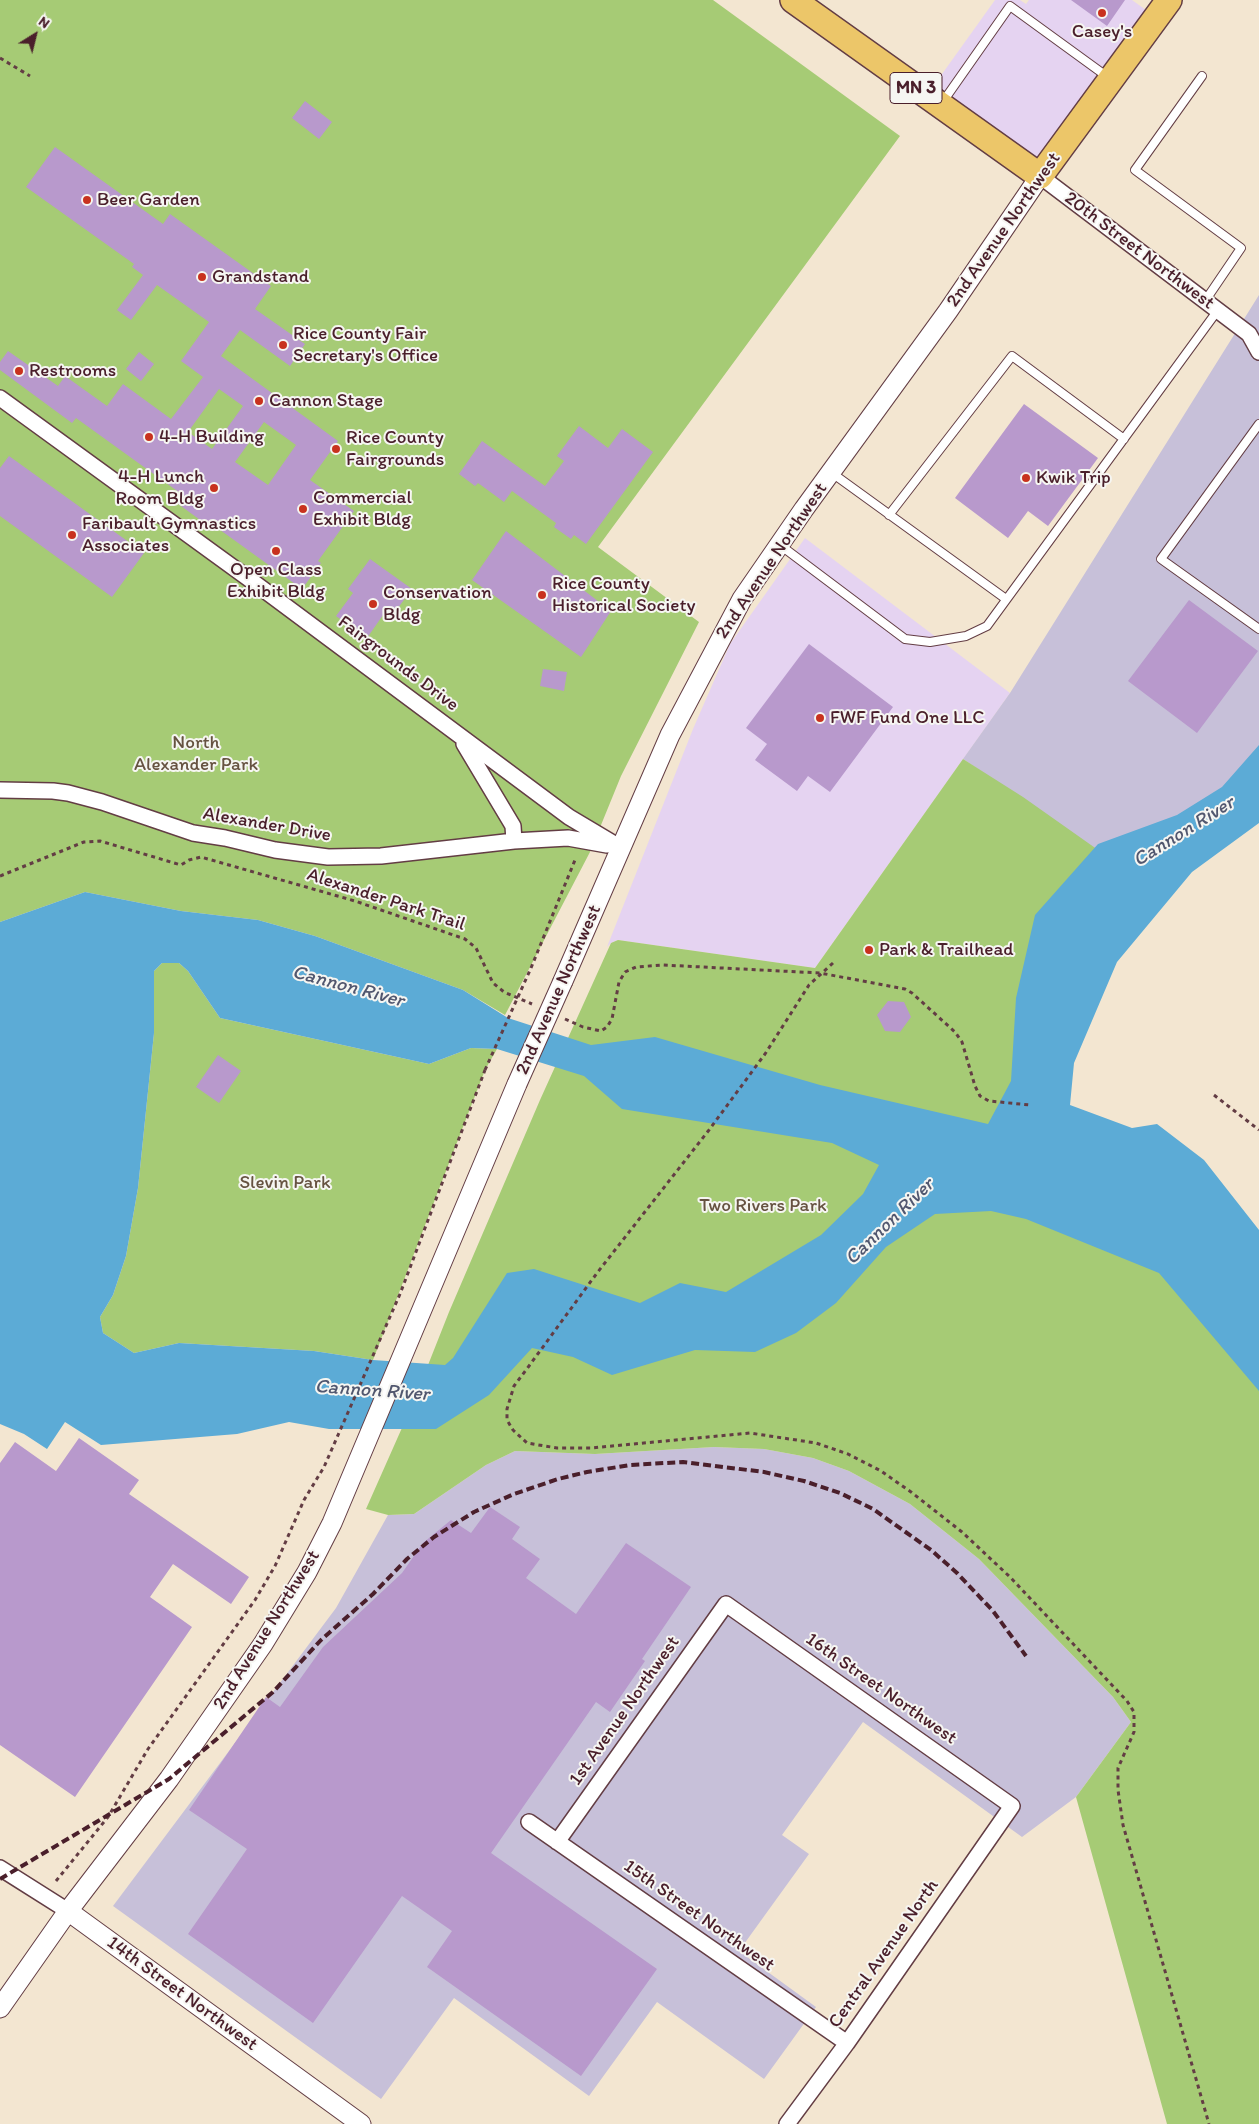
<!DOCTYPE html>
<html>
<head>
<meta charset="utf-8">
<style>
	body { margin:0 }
	#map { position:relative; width:1259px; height:2124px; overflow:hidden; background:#f3e6d1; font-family:Itim,sans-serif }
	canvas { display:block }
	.north { position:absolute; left:10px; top:10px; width:50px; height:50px; -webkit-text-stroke:4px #f6f6f2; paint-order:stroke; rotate:36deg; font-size:14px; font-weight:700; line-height:20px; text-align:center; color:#4a1f2b }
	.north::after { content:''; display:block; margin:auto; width:18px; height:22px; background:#4a1f2b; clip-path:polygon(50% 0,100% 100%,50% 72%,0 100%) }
</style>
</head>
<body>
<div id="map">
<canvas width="1259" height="2124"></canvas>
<div class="north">N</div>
</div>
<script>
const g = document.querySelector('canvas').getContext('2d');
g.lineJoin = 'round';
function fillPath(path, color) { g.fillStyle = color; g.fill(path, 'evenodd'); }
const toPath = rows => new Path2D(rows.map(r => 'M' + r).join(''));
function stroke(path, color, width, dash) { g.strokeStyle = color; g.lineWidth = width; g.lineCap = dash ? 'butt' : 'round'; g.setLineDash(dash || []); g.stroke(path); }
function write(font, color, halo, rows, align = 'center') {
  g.font = font + ' Itim,sans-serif'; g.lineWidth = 4; g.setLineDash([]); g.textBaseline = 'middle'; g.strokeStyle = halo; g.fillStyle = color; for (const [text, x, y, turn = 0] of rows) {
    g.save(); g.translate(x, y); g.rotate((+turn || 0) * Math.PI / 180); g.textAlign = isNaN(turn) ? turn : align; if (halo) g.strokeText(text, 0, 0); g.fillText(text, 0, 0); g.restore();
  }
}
const built = toPath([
	[995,0,1020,0,1026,4,1029,0,1132,0,1164,23,1054,171,932,88],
	[805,538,1010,693,815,968,618,940,611,943,607,947,693,729,730,644]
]);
const industrial = toPath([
	[1259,295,1259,762,1125,869,963,759,1010,693],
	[714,1447,764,1449,813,1458,849,1471,910,1504,979,1559,1113,1697,1131,1722,1076,1797,1022,1837,863,1722,782,1835,809,1854,739,1951,816,2007,764,2079,657,2002,589,2096,454,1998,381,2099,113,1906,336,1608,388,1515,414,1514,486,1465,515,1451,595,1454]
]);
const green = toPath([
	[0,0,713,0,900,136,598,547,699,622,621,776,590,852,505,1015,463,990,315,936,258,920,181,911,85,892,0,922],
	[963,759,1023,797,1125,869,1036,1144,1259,1284,1259,2124,1167,2124,1076,1797,1131,1722,1113,1697,979,1559,910,1504,849,1471,813,1458,764,1449,714,1447,595,1454,515,1451,486,1465,414,1514,388,1515,366,1509,413,1403,449,1312,540,1100,611,943,618,940,815,968],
	[162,963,179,963,188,971,220,1018,429,1064,471,1048,497,1049,485,1070,373,1360,314,1351,179,1343,134,1353,103,1333,100,1317,113,1295,126,1256,138,1188,154,1033,154,971]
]);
const water = toPath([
	[1259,745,1259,823,1192,872,1117,962,1074,1063,1070,1105,1132,1128,1157,1124,1204,1160,1259,1230,1259,1391,1159,1273,1026,1219,991,1211,935,1214,886,1247,836,1303,796,1333,755,1352,695,1350,612,1375,573,1357,532,1348,489,1395,436,1429,329,1429,289,1422,237,1434,101,1445,65,1422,47,1449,24,1434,0,1424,0,922,85,892,181,911,258,920,315,936,463,990,508,1018,591,1045,655,1037,820,1085,988,1124,1011,1081,1016,998,1035,915,1098,844,1177,815,1222,787],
	[162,963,179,963,188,971,220,1018,429,1064,471,1048,497,1049,584,1076,622,1109,832,1143,879,1165,863,1194,821,1235,726,1292,680,1283,640,1303,534,1269,507,1273,453,1358,445,1365,373,1360,314,1351,179,1343,134,1353,103,1333,100,1317,113,1295,126,1256,138,1188,154,1033,154,971]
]);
const building = toPath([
	[1071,0,1125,0,1107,26],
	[305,101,332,122,319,139,292,118],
	[55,147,163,224,170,214,271,286,255,309,305,344,290,366,240,330,221,356,338,441,310,480,354,511,318,561,321,563,302,589,216,527,214,530,174,501,180,493,76,418,72,423,0,370,0,362,8,351,58,386,65,376,107,406,123,384,171,419,203,377,181,361,209,322,157,285,131,320,117,310,143,275,132,267,134,264,26,187],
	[219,389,243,406,212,449,188,432],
	[264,422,296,445,268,485,235,462],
	[139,352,154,364,141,381,126,369],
	[1024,404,1098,458,1048,526,1028,511,1008,538,955,498],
	[579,426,608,448,622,429,653,452,586,544,574,535,571,539,554,527,556,523,512,491,504,502,478,483,475,486,459,474,482,441,545,486,564,461,557,456],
	[9,456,144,553,112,597,0,516,0,468],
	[506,531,611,611,581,657,472,580],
	[370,559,412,589,389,620,383,615,367,638,336,616,353,593,348,589],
	[1189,600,1258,651,1197,733,1128,681],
	[809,644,893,707,830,792,808,776,797,791,755,760,767,744,746,728],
	[543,669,567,672,564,691,540,686],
	[888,1001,904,1002,911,1017,900,1032,885,1031,877,1015],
	[218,1055,241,1071,219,1103,196,1087],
	[79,1438,139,1480,129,1494,249,1577,231,1604,173,1564,150,1597,192,1627,75,1797,0,1745,0,1463,15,1442,56,1471],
	[490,1507,520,1527,512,1539,540,1559,526,1578,576,1614,626,1543,691,1587,642,1659,645,1661,610,1712,596,1702,491,1853,657,1969,581,2076,427,1967,452,1931,402,1896,313,2023,188,1934,247,1849,189,1810,266,1697,280,1707,323,1647,402,1573,423,1543,451,1520,471,1533]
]);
const path = toPath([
	[0,58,30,76],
	[0,876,84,842,100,841,181,865,189,860,201,857,355,901,465,939,476,948,493,983,504,992,532,1004],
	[833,963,809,985,765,1054,709,1130,597,1273,529,1366,514,1386,507,1409,507,1420,513,1430,527,1443,557,1448,591,1448,750,1433,816,1443,848,1454,881,1471,911,1492,962,1532,1010,1577,1127,1701,1134,1712,1134,1732,1118,1768,1118,1790,1123,1825,1209,2124],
	[531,968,575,860],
	[565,1019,583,1027,601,1031,607,1027,612,1019,619,982,625,972,636,967,663,965,820,973,905,989,912,993,955,1032,962,1042,975,1086,980,1096,989,1101,1030,1105],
	[1214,1095,1259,1130],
	[56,1881,108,1817,148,1749,255,1600,275,1566,304,1500,324,1467,400,1294,485,1070]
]);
const service = toPath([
	[1202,76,1135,170,1241,248,1205,301],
	[942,103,1010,6,1109,78],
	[1259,424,1161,559,1259,629],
	[832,473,1006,599],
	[889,515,1012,356,1124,439],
	[780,545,905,639,930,642,966,636,987,626,1218,310]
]);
const minor = toPath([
	[1040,176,1249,334,1259,352],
	[0,398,256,584,569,817,621,848],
	[464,744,513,826,514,841],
	[0,790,53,791,68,793,102,802,193,833,225,838,275,850,328,857,381,856,514,841,568,838,607,845],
	[529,1822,847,2043],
	[557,1842,726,1604,1012,1806,847,2043,787,2124],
	[0,1868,68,1911]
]);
const tertiary = toPath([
	[563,981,670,735,742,599,804,509,948,311,1040,176],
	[68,1911,361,2124],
	[0,2008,68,1911,169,1779,263,1644,307,1572,332,1523,517,1084]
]);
const trunk = toPath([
	[793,0,1040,176,1169,0]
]);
const rail = toPath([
	[0,1879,169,1779,273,1692,321,1640,373,1594,407,1559,434,1537,474,1512,514,1494,558,1479,587,1472,630,1465,683,1462,764,1472,804,1481,840,1493,873,1509,931,1550,957,1573,993,1611,1026,1656]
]);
const pathBridge = toPath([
	[485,1070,531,968]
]);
const tertiaryBridge = toPath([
	[517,1084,563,981]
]);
const markers = [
	[1102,13,5,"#c8321e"],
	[87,200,5,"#c8321e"],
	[202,277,5,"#c8321e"],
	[283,345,5,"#c8321e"],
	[19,371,5,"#c8321e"],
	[259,401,5,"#c8321e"],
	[149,437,5,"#c8321e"],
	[336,449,5,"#c8321e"],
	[1026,478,5,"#c8321e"],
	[214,488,5,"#c8321e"],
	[303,509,5,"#c8321e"],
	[72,535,5,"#c8321e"],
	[276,551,5,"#c8321e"],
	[542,595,5,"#c8321e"],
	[373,604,5,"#c8321e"],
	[820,718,5,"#c8321e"],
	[869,950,5,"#c8321e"]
];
const shields = [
	[916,88,52]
];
const shieldNames = [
	["MN 3",916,88]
];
const poiNames = [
	["Casey's",1102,32,"center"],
	["Beer Garden",97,200],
	["Grandstand",212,277],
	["Rice County Fair",293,334],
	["Secretary's Office",293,356],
	["Restrooms",29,371],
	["Cannon Stage",269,401],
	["4-H Building",159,437],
	["Rice County",346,438],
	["Fairgrounds",346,460],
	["4-H Lunch",204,477,"right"],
	["Room Bldg",204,499,"right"],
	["Kwik Trip",1036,478],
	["Commercial",313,498],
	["Exhibit Bldg",313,520],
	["Faribault Gymnastics",82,524],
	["Associates",82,546],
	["Open Class",276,570,"center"],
	["Exhibit Bldg",276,592,"center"],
	["Rice County",552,584],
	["Historical Society",552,606],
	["Conservation",383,593],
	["Bldg",383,615],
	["FWF Fund One LLC",830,718],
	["Park & Trailhead",879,950]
];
const streetNames = [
	["2nd Avenue Northwest",1004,230,-55],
	["20th Street Northwest",1139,251,37],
	["2nd Avenue Northwest",772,561,-56],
	["Fairgrounds Drive",398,664,37],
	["Alexander Drive",267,825,10],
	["Alexander Park Trail",386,900,18],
	["2nd Avenue Northwest",559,990,-66],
	["2nd Avenue Northwest",267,1630,-58],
	["16th Street Northwest",881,1689,35],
	["1st Avenue Northwest",625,1711,-55],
	["15th Street Northwest",699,1916,35],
	["Central Avenue North",884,1954,-55],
	["14th Street Northwest",182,1994,36]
];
const parkNames = [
	["North",196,743],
	["Alexander Park",196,765],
	["Slevin Park",285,1183],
	["Two Rivers Park",763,1206]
];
const waterNames = [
	["Cannon River",1184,832,-32],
	["Cannon River",348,987,15],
	["Cannon River",890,1222,-44],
	["Cannon River",372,1391,4]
];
fillPath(built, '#e5d3f1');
fillPath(industrial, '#c7c0d9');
fillPath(green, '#a6cb75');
fillPath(water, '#5cabd6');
fillPath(building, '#b899cc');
stroke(service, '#633d44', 10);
stroke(minor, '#633d44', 18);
stroke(tertiary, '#633d44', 21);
stroke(trunk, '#633d44', 28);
stroke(path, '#633d44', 3, [4, 4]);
stroke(service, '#fff', 8);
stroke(minor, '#fff', 15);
stroke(tertiary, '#fff', 19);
stroke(trunk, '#ecc669', 25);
stroke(rail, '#4a1f2b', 4, [8, 4]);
stroke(tertiaryBridge, '#633d44', 21, []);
stroke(pathBridge, '#633d44', 3, [4, 4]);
stroke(tertiaryBridge, '#fff', 19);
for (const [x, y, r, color] of markers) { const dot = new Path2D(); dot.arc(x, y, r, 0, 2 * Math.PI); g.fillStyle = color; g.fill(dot); stroke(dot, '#f6f6f2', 2); }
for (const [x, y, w] of shields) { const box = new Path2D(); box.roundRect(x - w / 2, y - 15.5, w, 31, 4); g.fillStyle = '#f6f6f2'; g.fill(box); stroke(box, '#4a1f2b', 1); }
write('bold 18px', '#4a1f2b', null, shieldNames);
write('19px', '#4a1f2b', '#f6f6f2', poiNames, 'left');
write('19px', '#4a1f2b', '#f6f6f2', streetNames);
write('19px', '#665341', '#f6f6f2', parkNames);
write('italic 20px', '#51576f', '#f6f6f2', waterNames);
</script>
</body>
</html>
